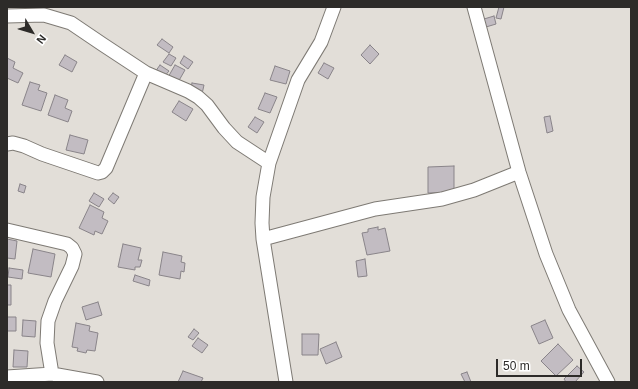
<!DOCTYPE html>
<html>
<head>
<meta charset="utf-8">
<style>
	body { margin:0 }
	#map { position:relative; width:638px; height:389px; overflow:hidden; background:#e2ded8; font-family:Arial,sans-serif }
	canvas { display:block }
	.frame { position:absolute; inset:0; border:8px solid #2d2b29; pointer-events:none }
	.north { position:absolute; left:12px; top:12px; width:40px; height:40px; -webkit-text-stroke:3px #fff; paint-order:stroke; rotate:128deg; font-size:11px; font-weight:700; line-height:16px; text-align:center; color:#2d2b29 }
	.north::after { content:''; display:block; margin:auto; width:14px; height:18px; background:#2d2b29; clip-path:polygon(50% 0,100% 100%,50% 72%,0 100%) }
	.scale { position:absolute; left:496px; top:359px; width:86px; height:18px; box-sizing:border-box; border:2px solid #2d2b29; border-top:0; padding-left:5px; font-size:12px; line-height:14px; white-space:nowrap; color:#2d2b29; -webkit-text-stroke:3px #fff; paint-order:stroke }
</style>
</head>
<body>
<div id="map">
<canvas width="638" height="389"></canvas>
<div class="frame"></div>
<div class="north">N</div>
<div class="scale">50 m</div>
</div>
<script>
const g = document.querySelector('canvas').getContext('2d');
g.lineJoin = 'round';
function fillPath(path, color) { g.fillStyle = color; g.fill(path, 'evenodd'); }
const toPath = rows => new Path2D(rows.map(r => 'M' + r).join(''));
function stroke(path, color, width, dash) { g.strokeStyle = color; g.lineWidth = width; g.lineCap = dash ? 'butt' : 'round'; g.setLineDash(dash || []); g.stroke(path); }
const building = toPath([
	[499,7,504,7,501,19,496,18,499,7],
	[494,16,496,24,486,27,484,19,494,16],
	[162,39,173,47,169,53,157,45,162,39],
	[370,45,379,54,370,64,361,55,370,45],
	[169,54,176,58,171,66,163,62,169,54],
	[65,55,77,62,72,72,59,65,65,55],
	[184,56,193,62,188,69,180,63,184,56],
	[7,58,15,62,13,68,23,73,18,83,7,78,7,58],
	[324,63,334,68,328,79,318,73,324,63],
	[160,65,169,71,163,78,155,72,160,65],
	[175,65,185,70,177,84,167,79,175,65],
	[275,66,290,71,286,84,270,80,275,66],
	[30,82,40,85,38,90,47,93,41,111,22,105,30,82],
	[192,83,204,85,202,94,190,92,192,83],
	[265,93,277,97,270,113,258,109,265,93],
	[55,95,68,100,65,108,72,111,68,122,48,115,55,95],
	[179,101,193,109,186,121,172,112,179,101],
	[550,116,553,131,547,133,544,117,550,116],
	[255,117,264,122,257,133,248,127,255,117],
	[70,135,88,140,84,154,66,150,70,135],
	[454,166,454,192,428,193,428,167,454,166],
	[20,184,26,186,24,193,18,191,20,184],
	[94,193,104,199,99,207,89,201,94,193],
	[113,193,119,197,114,204,108,199,113,193],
	[90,205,104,212,102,218,108,221,102,234,95,231,94,235,79,228,90,205],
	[378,227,378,230,385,228,390,251,367,255,362,233,368,232,368,229,378,227],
	[7,239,17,241,15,259,7,258,7,239],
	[123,244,141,248,138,260,142,260,140,267,135,267,135,270,118,267,123,244],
	[33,249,55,254,51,277,28,273,33,249],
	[163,252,182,256,181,262,185,263,184,272,181,271,180,279,159,275,163,252],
	[365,259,367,276,358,277,356,261,365,259],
	[9,268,23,270,22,279,8,277,9,268],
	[135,275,150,280,149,286,133,281,135,275],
	[7,285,11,285,11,305,7,305,7,285],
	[98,302,102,315,86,320,82,307,98,302],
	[7,317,16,317,16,331,7,331,7,317],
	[23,320,36,321,35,337,22,336,23,320],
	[545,320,553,338,539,344,531,326,545,320],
	[76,323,90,326,89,331,98,333,95,351,87,350,86,353,77,351,78,348,72,347,76,323],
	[194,329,199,333,193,340,188,337,194,329],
	[302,334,319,334,318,355,302,355,302,334],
	[198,338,208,345,202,353,192,346,198,338],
	[336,342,342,357,326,364,320,349,336,342],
	[558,344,573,360,556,376,541,361,558,344],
	[14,350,28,351,27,367,13,367,14,350],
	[577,366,584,372,575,382,566,382,564,379,577,366],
	[183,371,203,378,201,382,178,382,183,371],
	[467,372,471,382,465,382,461,374,467,372]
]);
const minor = toPath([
	[474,7,519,172,546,254,569,310,608,382],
	[7,16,44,15,71,23,102,44,146,73,188,91,198,97,207,105,224,128,237,142,269,163],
	[7,144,13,143,24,146,42,154,98,173,102,172,106,168,146,73],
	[7,230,67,244,72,248,75,254,72,266,55,301,48,321,47,343,52,374],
	[263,239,375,209,442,199,474,190,519,172],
	[7,377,52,374,97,382],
	[286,382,263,239,262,223,263,197,269,163,298,80,321,42,334,7]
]);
fillPath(building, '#c2bcc2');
stroke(building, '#898489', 1);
stroke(minor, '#7e7a74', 15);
stroke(minor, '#fff', 13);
</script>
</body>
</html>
